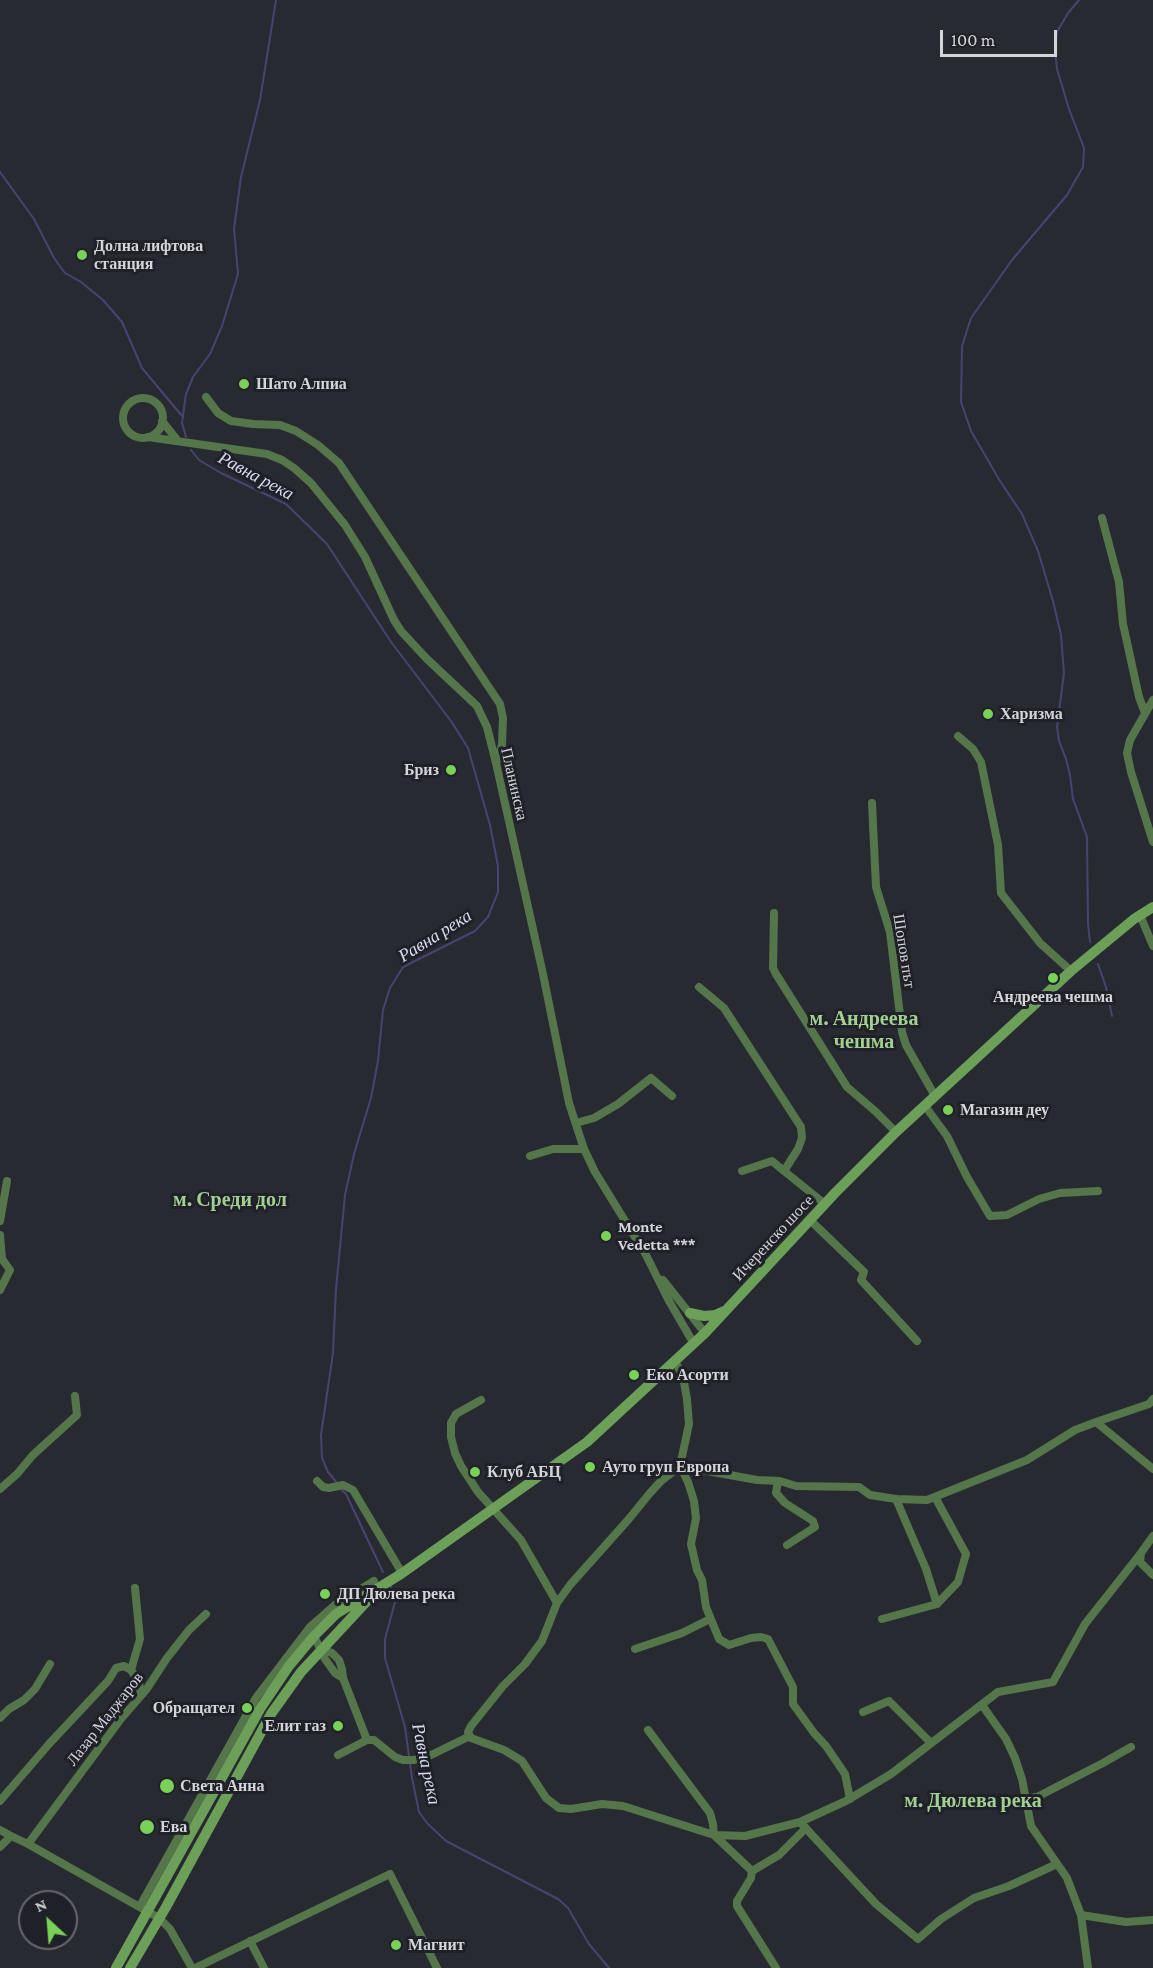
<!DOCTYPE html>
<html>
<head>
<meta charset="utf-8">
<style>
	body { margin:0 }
	#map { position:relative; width:1153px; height:1968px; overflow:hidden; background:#282a32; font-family:"Crimson Pro",serif }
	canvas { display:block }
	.north { position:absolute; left:18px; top:1890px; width:60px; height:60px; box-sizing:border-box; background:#1f2028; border:2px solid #67686f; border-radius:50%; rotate:334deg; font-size:16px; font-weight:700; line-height:24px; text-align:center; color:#d4d5da }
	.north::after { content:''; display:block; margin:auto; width:21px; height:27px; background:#79d157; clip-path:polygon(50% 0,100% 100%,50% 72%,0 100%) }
	.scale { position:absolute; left:940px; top:30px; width:117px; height:27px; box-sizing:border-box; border:3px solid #d4d5da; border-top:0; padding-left:8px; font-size:18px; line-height:21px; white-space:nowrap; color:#d4d5da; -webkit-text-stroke:4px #1f2028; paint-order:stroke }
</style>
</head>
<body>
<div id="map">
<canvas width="1153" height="1968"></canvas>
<div class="north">N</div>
<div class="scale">100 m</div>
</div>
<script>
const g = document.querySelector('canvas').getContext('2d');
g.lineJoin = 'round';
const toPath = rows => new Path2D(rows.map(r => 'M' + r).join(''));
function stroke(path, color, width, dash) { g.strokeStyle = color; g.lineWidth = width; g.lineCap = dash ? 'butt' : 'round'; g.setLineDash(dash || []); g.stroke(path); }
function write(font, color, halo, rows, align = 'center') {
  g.font = font + ' "Crimson Pro",serif'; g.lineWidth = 6; g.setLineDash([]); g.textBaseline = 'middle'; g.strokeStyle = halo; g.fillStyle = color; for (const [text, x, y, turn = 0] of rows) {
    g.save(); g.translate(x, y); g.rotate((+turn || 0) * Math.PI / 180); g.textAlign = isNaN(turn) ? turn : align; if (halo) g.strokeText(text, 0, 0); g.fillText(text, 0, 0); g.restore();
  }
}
const stream = toPath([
	[1079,0,1068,13,1057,32,1055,51,1057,69,1069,109,1084,148,1083,167,1067,195,1012,260,971,318,962,346,961,402,971,431,1000,481,1022,514,1038,551,1053,601,1061,635,1064,673,1057,727,1059,741,1066,759,1070,775,1073,799,1087,837,1088,924,1090,942],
	[0,172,34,219,54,258,65,273,81,282,103,300,122,322,142,368,182,416],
	[186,437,182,423,186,394,193,377,210,354,222,326,238,274,234,229,241,177,260,100,276,0],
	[191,450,199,460,221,473,286,504,327,544,391,642,451,721,468,748,490,825,498,866,498,892,488,917,475,931,403,967,390,988,383,1010,378,1061,371,1098,354,1154,345,1195,336,1289,333,1353,321,1435,322,1458,328,1472,337,1483],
	[1098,964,1106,987,1112,1016],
	[341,1489,346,1494,383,1572],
	[390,1584,395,1602,385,1639,385,1658,405,1727,412,1778,419,1812,427,1823,446,1841,558,1899,568,1908,589,1944,609,1968]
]);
const street = toPath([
	[206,397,218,413,231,421,253,424,280,425,296,431,318,445,339,463,500,704,503,718,502,745,497,761],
	'123 418a20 20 0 1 1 40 0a20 20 0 1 1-40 0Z',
	[162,421,178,441],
	[148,437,267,454,282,460,294,468,311,483,345,525,365,557,394,620,401,631,426,658,477,706,487,727,496,763,543,974,569,1103,584,1149,595,1172,646,1255,669,1301,694,1344],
	[1102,518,1119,582,1123,624,1139,697,1145,713],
	[1153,700,1130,740,1127,753,1131,772,1153,842],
	[958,736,973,749,981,762,998,845,1001,893,1040,943,1071,971],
	[872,803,876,887,890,932,902,1032,906,1045,935,1096],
	[774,913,773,968,776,974,847,1087,875,1111,896,1132],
	[1140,915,1153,946],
	[699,987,724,1008,801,1127,802,1138,798,1149,784,1171,825,1204],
	[925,1106,947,1136,967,1177,990,1216,1007,1215,1039,1199,1060,1193,1098,1191],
	[576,1123,594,1118,618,1104,651,1078,672,1096],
	[530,1156,553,1149,584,1149],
	[742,1171,772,1161,784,1171],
	[810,1220,864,1272,861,1280,917,1341],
	[0,1221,7,1181],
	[0,1235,2,1259,10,1270,0,1290],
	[663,1280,705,1333],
	[675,1361,683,1377,687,1399,689,1424,680,1466,757,1480,780,1481,796,1486,859,1487,870,1495,896,1499,927,1500,1027,1460,1075,1430,1096,1422,1153,1469],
	[481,1400,456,1414,451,1423,451,1437,455,1453,461,1466,478,1492,521,1540,557,1603,570,1585,628,1520,650,1493,661,1481,680,1466,688,1482,694,1501,696,1518,691,1544,697,1570,702,1580,706,1607,719,1639,729,1645,751,1638,761,1637,768,1639,793,1687,793,1704,814,1733,826,1746,845,1774,850,1799],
	[1096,1422,1149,1404,1153,1399],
	[317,1481,323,1487,329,1488,343,1485,353,1490,402,1573],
	[778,1481,776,1493,785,1503,813,1521,815,1527,787,1545],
	[0,1489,17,1474,33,1455,77,1415,75,1396],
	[935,1497,966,1554,958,1582,937,1604],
	[1153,1536,1141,1553,1140,1562,1153,1575],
	[557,1603,542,1641,525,1664,503,1686,471,1726,468,1732,471,1738,504,1750,522,1761,546,1798,559,1808,571,1809,602,1804,623,1806,714,1835,745,1836,800,1822,846,1801,891,1774,998,1692,1053,1682,1085,1624,1141,1553],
	[882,1619,937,1604,926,1569,896,1499],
	[314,1636,325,1659,335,1673,343,1678],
	[322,1649,332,1653,339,1660,342,1669,343,1678,367,1740,338,1755],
	[635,1649,682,1633,710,1619],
	[131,1670,140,1639,135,1588],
	[982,1705,1006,1739,1015,1758,1022,1779,1031,1826,1067,1878,1081,1915,1088,1968],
	[863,1712,889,1701,931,1743],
	[0,1718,9,1709,24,1700,35,1689,50,1664],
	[648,1730,710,1813,713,1824,714,1835,752,1871,751,1878,737,1901,737,1906,776,1968],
	[367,1740,374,1740,395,1757,403,1760,414,1760,431,1755,470,1736],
	[1025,1799,1037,1797,1103,1763,1131,1747],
	[0,1801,49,1744,108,1681,116,1668,124,1666,131,1670,139,1682,141,1695],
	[800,1822,876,1904,918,1939,941,1919,974,1898,1009,1886,1057,1864],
	[0,1830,11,1836],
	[28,1844,120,1720,146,1690,167,1658,189,1630,206,1614],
	[0,1847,11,1836,28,1844,159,1918,170,1929,192,1968],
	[752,1871,779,1855,806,1828],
	[140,1906,256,1698,310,1627,335,1605,374,1581],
	[1081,1915,1126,1922,1153,1920],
	[250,1941,264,1968],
	[195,1968,390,1874,437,1968]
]);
const secondary = toPath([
	[690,1313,704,1316,715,1315,724,1311],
	[116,1968,260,1709,289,1666,314,1636,336,1614,401,1574,587,1442,705,1333,835,1193,896,1132,1071,971,1134,919,1153,907],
	[130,1968,166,1907,271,1714,301,1672,368,1600]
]);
const markers = [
	[82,255,6,"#79d157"],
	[244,384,6,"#79d157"],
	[988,714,6,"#79d157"],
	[451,770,6,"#79d157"],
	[1053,978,6,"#79d157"],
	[948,1110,6,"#79d157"],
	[606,1236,6,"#79d157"],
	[634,1375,6,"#79d157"],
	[590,1467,6,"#79d157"],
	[475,1472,6,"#79d157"],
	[325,1594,6,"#79d157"],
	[247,1708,6,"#79d157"],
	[338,1726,6,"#79d157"],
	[167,1786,8,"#79d157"],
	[147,1827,8,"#79d157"],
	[396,1945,6,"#79d157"]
];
const poiNames = [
	["Долна лифтова",94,246],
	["станция",94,264],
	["Шато Алпиа",256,384],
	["Харизма",1000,714],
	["Бриз",439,770,"right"],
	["Андреева чешма",1053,997,"center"],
	["Магазин деу",960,1110],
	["Monte",618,1227],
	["Vedetta ***",618,1245],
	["Еко Асорти",646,1375],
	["Ауто груп Европа",602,1467],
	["Клуб АБЦ",487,1472],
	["ДП Дюлева река",337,1594],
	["Обращател",235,1708,"right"],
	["Елит газ",326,1726,"right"],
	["Света Анна",180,1786],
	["Ева",160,1827],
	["Магнит",408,1945]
];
const streetNames = [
	["Планинска",514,784,77],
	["Шопов път",904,951,81],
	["Ичеренско шосе",773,1238,-47],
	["Лазар Маджаров",105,1719,-52]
];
const waterNames = [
	["Равна река",256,476,28],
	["Равна река",435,936,-32],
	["Равна река",426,1764,78]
];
const quarterNames = [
	["м. Андреева",864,1019],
	["чешма",864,1042],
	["м. Среди дол",230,1200],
	["м. Дюлева река",973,1801]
];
stroke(stream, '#494371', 2);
stroke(street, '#55764a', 8);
stroke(secondary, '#6ca059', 10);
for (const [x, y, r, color] of markers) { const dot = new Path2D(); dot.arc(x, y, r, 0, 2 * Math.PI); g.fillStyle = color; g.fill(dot); stroke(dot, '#1f2028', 2); }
write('bold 16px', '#d4d5da', '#1f2028', poiNames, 'left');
write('16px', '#d4d5da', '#1f2028', streetNames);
write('italic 18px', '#d7dbef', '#1f2028', waterNames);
write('bold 20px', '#a1d090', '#1f2028', quarterNames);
</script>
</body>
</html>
